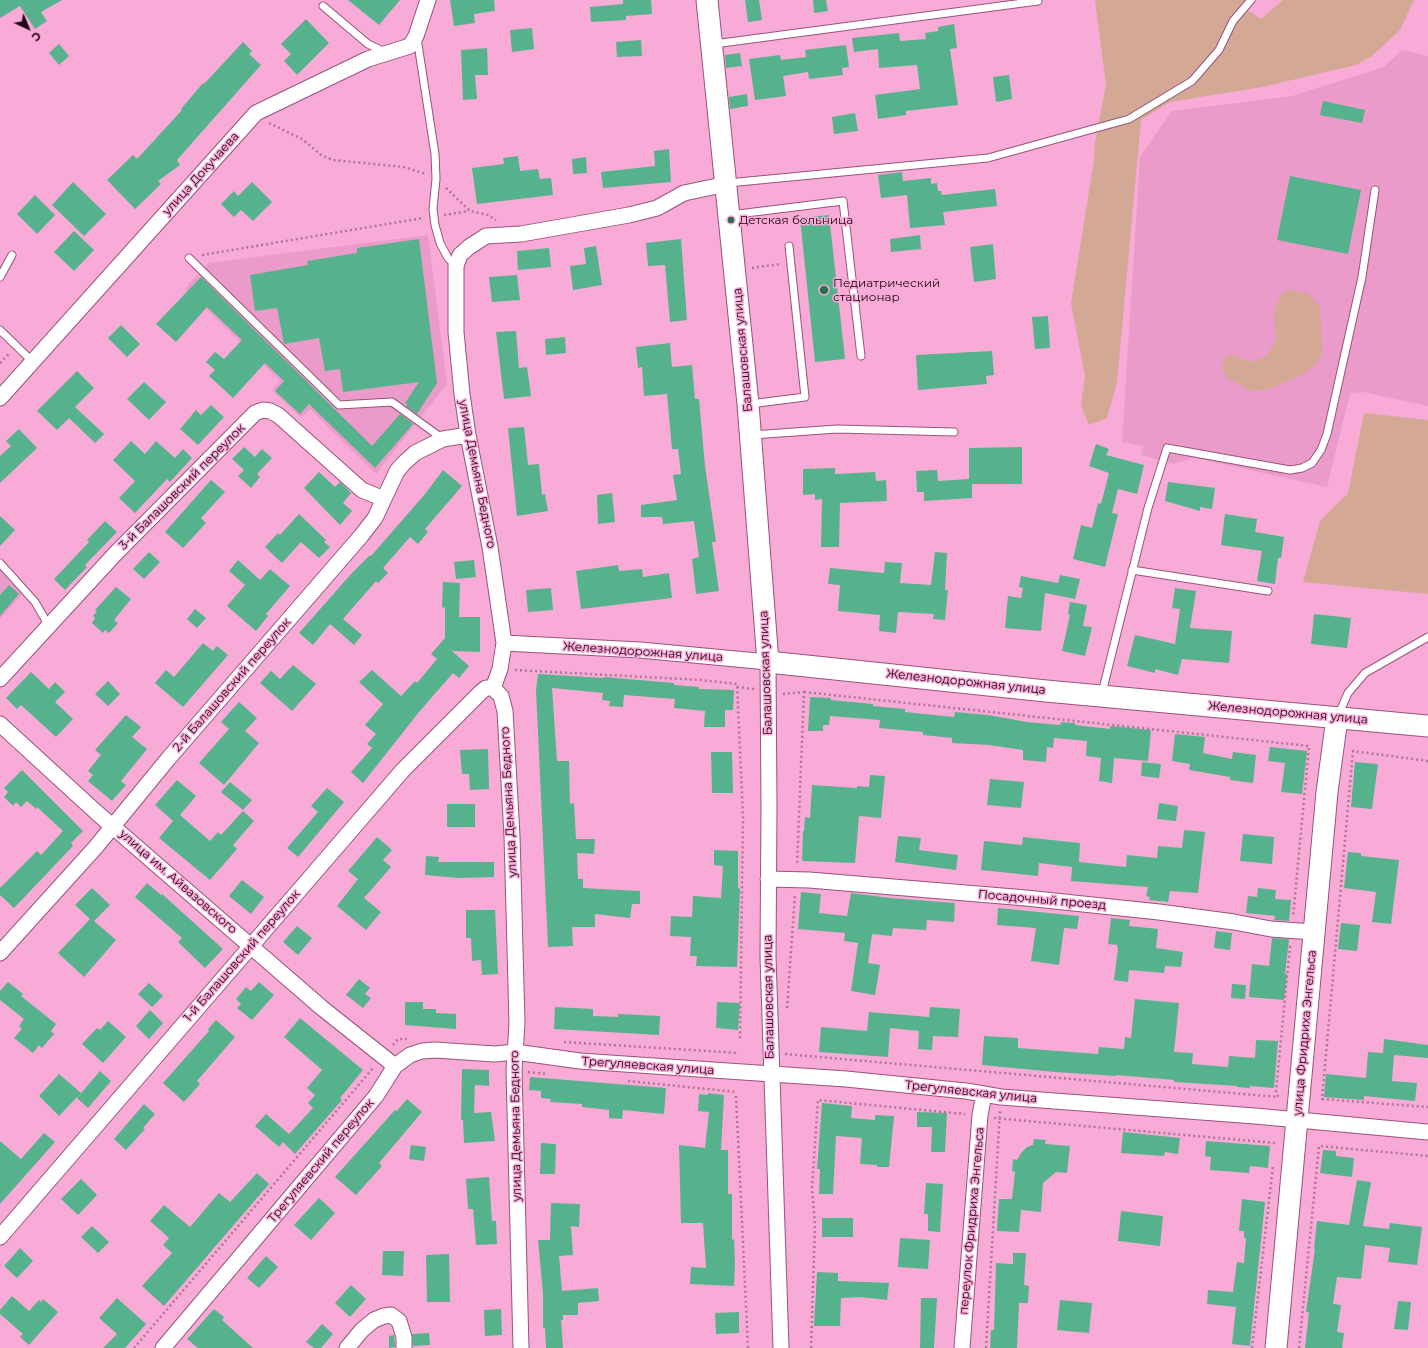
<!DOCTYPE html>
<html>
<head>
<meta charset="utf-8">
<style>
	body { margin:0 }
	#map { position:relative; width:1428px; height:1348px; overflow:hidden; background:#f8abd6; font-family:Montserrat,sans-serif }
	canvas { display:block }
	.north { position:absolute; left:8px; top:8px; width:40px; height:40px; -webkit-text-stroke:3px #f8abd6; paint-order:stroke; rotate:136deg; font-size:11px; font-weight:700; line-height:16px; text-align:center; color:#1f0515 }
	.north::after { content:''; display:block; margin:auto; width:14px; height:18px; background:#1f0515; clip-path:polygon(50% 0,100% 100%,50% 72%,0 100%) }
</style>
</head>
<body>
<div id="map">
<canvas width="1428" height="1348"></canvas>
<div class="north">С</div>
</div>
<script>
const g = document.querySelector('canvas').getContext('2d');
g.lineJoin = 'round';
function fillPath(path, color) { g.fillStyle = color; g.fill(path, 'evenodd'); }
const toPath = rows => new Path2D(rows.map(r => 'M' + r).join(''));
function stroke(path, color, width, dash) { g.strokeStyle = color; g.lineWidth = width; g.lineCap = dash ? 'butt' : 'round'; g.setLineDash(dash || []); g.stroke(path); }
function write(font, color, halo, rows, align = 'center') {
  g.font = font + ' Montserrat,sans-serif'; g.lineWidth = 3; g.setLineDash([]); g.textBaseline = 'middle'; g.strokeStyle = halo; g.fillStyle = color; for (const [text, x, y, turn = 0] of rows) {
    g.save(); g.translate(x, y); g.rotate((+turn || 0) * Math.PI / 180); g.textAlign = isNaN(turn) ? turn : align; if (halo) g.strokeText(text, 0, 0); g.fillText(text, 0, 0); g.restore();
  }
}
const built = toPath([
	[1402,50,1428,56,1428,406,1363,392,1350,393,1327,487,1195,458,1173,464,1141,455,1143,446,1122,442,1140,157,1172,111,1292,96,1384,67],
	[428,235,447,384,376,474,310,409,301,418,272,390,280,381,185,288,209,263],
	[0,564,16,579,22,594,0,619]
]);
const green = toPath([
	[1095,0,1245,0,1247,10,1261,19,1283,0,1414,0,1400,30,1372,56,1356,65,1262,87,1170,102,1141,120,1117,382,1107,418,1089,425,1081,406,1085,376,1071,303,1094,161,1095,142,1106,85],
	[1288,290,1307,293,1320,306,1322,352,1318,361,1305,374,1269,389,1250,391,1226,377,1222,369,1224,360,1229,354,1253,362,1268,355,1276,338,1274,312,1281,295],
	[1364,413,1428,420,1428,594,1303,582,1320,521,1348,493]
]);
const building = toPath([
	[0,0,62,0,41,12,47,21,35,29,20,6,0,18],
	[348,0,400,0,379,25],
	[450,0,494,0,495,11,474,14,475,23,454,26],
	[623,0,651,0,652,14,626,16,626,20,591,22,590,7,623,4],
	[745,0,759,0,762,20,748,22],
	[813,0,826,0,828,11,814,13],
	[306,19,329,43,297,75,284,61,291,54,281,44],
	[954,24,957,48,950,49,958,105,906,111,906,115,878,119,875,95,920,89,917,65,879,68,878,49,854,52,852,38,899,33,900,41,926,39,925,33,938,31,938,27],
	[532,28,534,49,512,52,510,30],
	[641,40,642,56,617,57,616,42],
	[243,42,252,51,249,54,261,65,177,160,180,165,158,181,161,184,135,209,107,180,133,155,137,159,182,110,181,109,203,83,204,84],
	[59,44,69,56,59,65,49,53],
	[846,45,849,67,842,68,843,75,809,79,808,72,783,76,786,96,755,100,749,59,780,55,781,60,806,57,805,50],
	[487,48,488,75,475,75,477,99,463,100,461,50],
	[740,53,742,66,726,68,725,55],
	[1009,75,1012,99,996,102,993,77],
	[747,94,748,106,730,109,729,97],
	[1323,101,1365,110,1362,123,1320,115],
	[855,113,858,131,834,134,832,117],
	[669,149,671,182,603,188,601,172,655,166,654,151],
	[518,156,520,171,538,169,540,179,551,178,553,195,477,204,472,168,504,164,503,158],
	[586,157,587,173,573,174,572,159],
	[902,172,903,181,931,178,931,184,937,183,938,191,941,191,942,195,995,189,997,206,943,212,945,225,910,228,907,195,881,198,878,175],
	[1290,176,1361,190,1348,254,1277,240],
	[73,182,106,214,84,236,52,205],
	[252,182,272,202,253,221,241,210,234,217,221,204,234,191,238,196],
	[35,195,55,215,37,234,17,214],
	[829,215,845,359,815,362,800,218],
	[74,231,94,250,74,271,54,252],
	[920,235,921,249,891,252,890,239],
	[419,239,437,383,417,414,406,406,408,404,405,403,419,382,343,392,340,369,325,371,319,338,284,344,277,308,255,311,250,275,308,265,307,261,357,253,357,248],
	[681,239,687,320,670,322,665,265,648,266,646,243],
	[993,244,996,279,974,282,970,247],
	[596,246,602,285,573,290,570,266,586,264,584,248],
	[549,248,551,267,518,270,517,251],
	[517,275,520,300,492,302,489,277],
	[201,277,372,446,400,414,413,424,375,468,309,404,300,414,275,391,284,381,265,363,233,398,209,376,215,370,206,362,215,352,224,359,242,340,207,307,176,342,156,324],
	[1048,316,1050,348,1035,349,1032,317],
	[121,325,140,344,127,357,108,338],
	[516,331,519,368,527,367,531,396,504,399,496,332],
	[565,337,566,353,546,355,545,339],
	[670,343,672,367,692,365,695,399,699,399,705,466,716,542,712,542,719,591,696,594,692,559,699,557,694,521,663,524,662,517,641,517,641,505,677,500,673,475,681,474,678,449,672,449,667,394,644,396,642,367,638,368,636,347],
	[992,351,994,375,986,376,987,384,918,390,916,355],
	[77,371,94,388,75,407,104,434,95,443,69,418,57,430,37,411],
	[144,382,166,402,149,420,127,399],
	[211,405,224,417,198,445,180,429,196,410,201,415],
	[524,427,528,465,539,464,542,495,545,494,548,511,517,516,508,428],
	[19,429,37,448,0,483,0,456,11,446,6,441],
	[131,441,145,454,156,441,175,458,183,449,192,458,170,482,167,479,135,513,119,498,135,481,113,460],
	[1096,444,1109,449,1106,455,1144,465,1137,494,1118,489,1112,513,1118,514,1105,567,1073,559,1081,525,1092,528,1098,503,1101,504,1109,473,1089,466],
	[244,447,255,457,262,449,272,458,257,474,260,477,251,488,238,476,244,470,232,459],
	[1022,447,1022,484,972,484,972,498,924,501,924,492,917,492,916,471,937,470,938,481,969,479,969,448],
	[835,468,835,474,875,472,876,481,886,480,887,501,840,503,839,547,821,547,822,499,815,500,815,494,803,495,803,469],
	[443,470,462,486,425,529,428,532,418,544,410,537,383,568,388,573,378,583,376,581,343,619,362,635,354,645,330,624,313,645,299,633,352,573,370,555,371,556,425,494],
	[319,472,335,487,340,482,351,493,343,503,352,511,340,525,304,488],
	[211,480,225,492,201,518,206,523,183,548,165,532],
	[1168,482,1215,488,1212,509,1200,507,1200,511,1165,501],
	[612,493,615,522,598,524,597,495],
	[299,514,326,540,324,542,330,547,319,558,301,542,282,563,265,547,278,533,280,535],
	[1225,514,1257,519,1255,532,1284,537,1281,558,1278,558,1275,584,1257,581,1262,551,1221,545],
	[0,516,15,530,0,546],
	[105,521,117,532,85,565,87,567,65,590,54,579,89,542,87,540],
	[149,552,160,562,144,579,133,569],
	[935,552,947,553,945,590,948,590,945,620,933,619,934,614,898,612,896,633,879,631,880,615,838,611,840,585,828,584,830,568,884,573,885,562,902,563,900,583,931,585],
	[238,560,260,580,270,569,290,586,266,614,268,616,256,631,227,606,245,585,229,571],
	[474,560,476,577,456,579,454,562],
	[618,565,619,571,642,569,643,577,669,573,672,598,581,609,576,571],
	[1060,575,1080,579,1075,599,1045,593,1041,631,1005,628,1008,596,1021,598,1023,588,1019,587,1021,576,1058,583],
	[443,582,460,583,459,617,480,617,480,652,452,651,469,666,459,678,453,673,419,712,363,783,351,772,372,748,367,744,376,734,365,725,383,704,359,682,372,670,401,696,415,681,417,683,437,659,431,654,445,638,445,608,442,607],
	[9,585,19,594,0,616,0,595],
	[116,587,131,599,114,620,118,623,109,633,105,630,103,633,92,623,95,618,93,616,97,611,95,610],
	[551,588,553,610,528,612,526,590],
	[1175,588,1196,591,1190,628,1232,631,1229,663,1182,659,1178,675,1155,669,1155,673,1127,666,1135,635,1175,644,1180,609,1172,608],
	[1070,602,1087,605,1083,626,1092,627,1085,656,1062,651,1070,615,1068,614],
	[195,609,206,618,197,628,187,619],
	[1314,614,1351,618,1347,648,1311,644],
	[203,643,213,651,217,646,228,655,183,707,155,683,166,670,174,677],
	[293,665,316,684,292,711,260,683,271,671,280,679],
	[31,672,49,689,55,682,65,692,55,702,73,719,56,737,21,705,17,709,6,698],
	[538,674,604,678,604,677,674,683,674,685,699,687,699,689,734,690,733,710,725,710,725,727,704,727,705,711,674,708,675,699,624,695,623,707,609,706,610,701,602,700,603,693,552,688,557,761,569,761,570,804,574,803,576,839,595,839,594,854,577,853,578,879,583,879,583,888,640,891,640,904,632,904,630,918,595,914,595,927,572,927,573,946,548,947,536,690],
	[108,681,120,694,108,706,95,694],
	[810,697,831,698,831,700,873,704,873,706,905,709,905,712,954,717,955,712,988,715,1027,722,1060,725,1061,722,1075,723,1075,725,1110,729,1110,726,1151,730,1148,761,1114,758,1112,783,1099,781,1101,758,1086,756,1087,741,1054,738,1053,748,1047,747,1046,762,1023,760,1023,750,989,745,952,743,952,738,923,735,923,732,879,728,880,720,830,716,829,725,823,725,823,731,808,731],
	[239,702,257,718,245,731,259,743,224,785,199,763,229,729,221,722],
	[126,715,141,727,132,737,147,749,121,781,126,785,112,801,88,781,93,775,88,771,101,755,95,750],
	[1175,734,1205,737,1203,753,1232,759,1233,752,1256,755,1253,783,1230,780,1230,777,1189,770,1190,764,1172,761],
	[1270,747,1307,751,1302,794,1281,792,1285,763,1268,761],
	[488,749,489,789,470,790,469,774,462,774,460,750],
	[711,752,732,752,733,793,712,793],
	[1142,762,1161,764,1159,778,1141,776],
	[1355,762,1378,764,1372,809,1351,807],
	[22,770,83,831,71,843,73,846,14,908,0,895,0,888,37,851,41,855,63,831,37,807,36,809,27,801,21,807,16,802,13,806,4,797,8,792,4,788],
	[870,775,885,776,881,818,859,816,855,863,802,861,803,831,804,831,805,817,810,818,812,785,857,788,857,786,869,787],
	[990,779,1024,782,1021,808,987,805],
	[177,780,196,796,180,815,210,841,218,832,221,835,243,811,254,821,233,845,237,849,210,880,159,838,173,821,155,805],
	[230,782,252,800,243,810,221,792],
	[327,788,344,802,298,857,287,848,318,812,311,806],
	[1159,803,1178,806,1176,821,1157,819],
	[447,804,475,804,475,827,447,827],
	[1184,830,1205,832,1198,893,1170,891,1168,902,1149,900,1150,897,1146,896,1148,887,1071,881,1072,867,1039,863,1038,876,981,870,984,841,1022,845,1023,837,1080,843,1079,862,1126,867,1127,855,1157,858,1158,846,1182,848],
	[1243,834,1274,837,1272,864,1240,861],
	[898,836,921,838,919,850,958,855,956,870,895,862],
	[377,837,392,850,383,860,391,867,364,898,381,912,366,930,337,906,358,879,348,871],
	[714,850,738,851,738,888,740,889,737,967,696,966,697,956,690,956,691,937,670,936,671,916,692,917,693,896,721,898,723,866,714,865],
	[1348,852,1361,853,1361,856,1399,860,1391,924,1372,922,1376,892,1344,888],
	[426,856,439,857,438,862,494,862,494,877,458,878,425,875],
	[242,880,264,897,251,914,229,896],
	[147,883,161,895,162,894,223,949,205,968,178,942,182,938,135,897],
	[92,888,110,905,94,921,116,940,84,977,58,953,90,919,75,905],
	[1258,888,1276,890,1275,899,1291,900,1289,921,1274,920,1275,916,1246,913,1248,896,1257,897],
	[801,892,821,894,819,913,847,916,851,893,890,898,955,903,954,922,927,920,926,930,893,928,892,936,872,934,868,963,880,965,875,995,851,991,858,943,844,941,845,933,798,929],
	[998,908,1079,916,1077,929,1064,928,1059,965,1031,961,1036,928,997,925],
	[466,910,495,910,498,974,482,975,481,960,472,961,471,938,466,938],
	[1111,918,1130,920,1129,926,1158,929,1156,948,1183,952,1181,967,1165,966,1164,973,1129,970,1128,982,1114,980,1118,949,1117,945,1108,944],
	[1341,923,1360,925,1357,951,1338,949],
	[297,926,312,938,298,955,283,942],
	[1216,931,1232,933,1230,950,1214,948],
	[1272,938,1289,939,1285,974,1287,974,1284,1000,1249,997,1252,964,1269,966],
	[359,979,370,988,365,994,371,998,363,1008,346,995],
	[8,982,23,994,21,996,56,1024,51,1031,54,1034,42,1048,39,1045,33,1053,14,1038,22,1029,19,1026,24,1019,0,1000,0,991],
	[259,982,274,995,252,1020,237,1008,241,1004,236,999,246,987,251,991],
	[149,983,163,996,152,1007,138,994],
	[1232,984,1246,985,1245,999,1231,998],
	[1135,999,1179,1003,1174,1052,1193,1053,1192,1064,1228,1067,1229,1056,1255,1058,1256,1040,1278,1041,1274,1088,1250,1086,1250,1088,1237,1087,1237,1086,1174,1082,1174,1080,1116,1075,1116,1076,1055,1072,982,1065,984,1036,1018,1038,1018,1048,1098,1054,1099,1047,1124,1049,1125,1037,1131,1038],
	[405,1002,423,1002,423,1009,436,1009,436,1013,456,1014,456,1029,405,1025],
	[717,1002,740,1003,738,1030,716,1028],
	[555,1007,593,1009,593,1016,618,1017,618,1014,660,1016,659,1035,554,1029],
	[930,1007,960,1009,958,1037,933,1036,932,1050,918,1049,919,1031,890,1028,888,1057,819,1052,821,1027,867,1031,869,1012,929,1017],
	[150,1010,163,1023,149,1039,136,1026],
	[300,1018,363,1070,340,1098,342,1100,295,1154,283,1142,279,1147,255,1126,266,1114,289,1134,313,1108,308,1103,315,1095,307,1088,322,1070,284,1037],
	[216,1020,235,1037,197,1081,200,1084,184,1102,163,1083,209,1031,208,1029],
	[108,1021,126,1037,103,1063,82,1044,97,1028,100,1030],
	[1384,1039,1428,1045,1428,1058,1394,1055,1392,1081,1417,1083,1415,1101,1364,1096,1364,1100,1324,1097,1326,1074,1366,1078,1368,1052,1383,1053],
	[462,1069,489,1070,489,1086,475,1085,474,1113,491,1112,495,1141,464,1143,463,1120,461,1120],
	[100,1071,111,1081,88,1108,77,1098],
	[59,1074,81,1093,59,1116,39,1096],
	[530,1077,666,1088,664,1114,623,1110,622,1119,609,1118,609,1110,582,1107,582,1104,550,1102,551,1099,541,1098,541,1091,529,1090],
	[708,1093,724,1095,721,1150,728,1150,728,1194,732,1194,732,1240,734,1239,735,1263,734,1286,690,1284,691,1267,706,1268,703,1223,681,1223,679,1145,705,1148,709,1112,698,1111,699,1094,708,1095],
	[407,1099,422,1112,379,1163,382,1166,356,1195,335,1177,395,1110,397,1111],
	[822,1103,852,1106,851,1118,875,1120,875,1115,894,1116,889,1167,877,1167,877,1165,860,1164,862,1138,836,1136,833,1194,819,1194,820,1169,817,1169],
	[144,1104,155,1114,143,1128,145,1129,126,1150,114,1139],
	[917,1112,947,1113,945,1152,931,1152,932,1127,917,1127],
	[1123,1132,1180,1138,1178,1154,1165,1152,1164,1156,1121,1153],
	[44,1133,55,1142,0,1204,0,1141,21,1159],
	[1034,1139,1046,1140,1045,1144,1070,1146,1067,1173,1056,1172,1043,1183,1041,1212,1021,1210,1019,1232,997,1231,999,1199,1012,1199,1015,1172,1012,1171,1013,1159,1017,1160,1021,1153,1027,1147,1033,1145],
	[1206,1141,1270,1146,1268,1168,1250,1166,1249,1173,1210,1170,1211,1157,1205,1156],
	[541,1143,556,1144,555,1174,540,1174],
	[411,1145,426,1147,424,1161,409,1159],
	[1323,1150,1336,1151,1336,1156,1354,1158,1352,1177,1320,1173],
	[257,1173,269,1184,164,1306,142,1286,172,1253,163,1245,169,1238,150,1221,164,1205,190,1227,219,1193,230,1202],
	[489,1177,492,1221,496,1221,497,1244,476,1245,473,1209,468,1209,466,1179],
	[81,1179,97,1195,78,1215,61,1199],
	[1357,1180,1371,1182,1363,1226,1389,1229,1390,1223,1422,1227,1417,1265,1388,1262,1390,1248,1365,1245,1361,1279,1337,1277,1333,1304,1341,1305,1337,1332,1344,1333,1342,1348,1305,1348,1309,1312,1306,1312,1315,1249,1314,1249,1317,1221,1349,1225],
	[926,1183,943,1184,940,1232,928,1231,928,1214,924,1214],
	[319,1198,335,1213,311,1240,294,1225],
	[1242,1199,1265,1202,1250,1346,1232,1344,1236,1307,1207,1304,1208,1290,1233,1292,1237,1262,1244,1263,1246,1238,1244,1238,1244,1231,1239,1231],
	[551,1203,580,1204,579,1227,571,1226,573,1255,559,1256,562,1291,598,1288,599,1301,578,1303,578,1315,563,1315,563,1320,561,1320,563,1348,546,1348,545,1328,543,1328,543,1294,538,1240,550,1240],
	[1121,1211,1163,1216,1160,1246,1118,1241],
	[822,1218,853,1218,853,1237,822,1237],
	[92,1226,109,1242,98,1253,81,1237],
	[900,1238,930,1240,928,1269,898,1267],
	[20,1248,33,1261,17,1278,4,1266],
	[383,1251,404,1251,403,1276,382,1275],
	[1013,1253,1026,1253,1024,1285,1029,1286,1028,1303,1019,1303,1017,1348,990,1348,991,1330,994,1330,996,1263,1013,1264],
	[449,1254,450,1302,427,1302,426,1255],
	[266,1256,278,1267,259,1288,247,1278],
	[817,1272,838,1273,838,1281,889,1283,887,1300,861,1297,841,1298,840,1326,814,1326],
	[351,1285,366,1299,350,1317,335,1303],
	[12,1296,29,1311,39,1300,41,1302,43,1299,58,1312,29,1345,20,1337,23,1334,0,1314,0,1310],
	[117,1298,146,1324,125,1348,103,1348,117,1334,99,1318],
	[921,1298,937,1298,934,1348,920,1348],
	[1060,1300,1092,1303,1089,1333,1057,1330],
	[1398,1301,1411,1302,1408,1330,1394,1329],
	[214,1309,224,1317,222,1320,253,1348,198,1348,187,1339],
	[501,1309,502,1335,485,1336,484,1310],
	[739,1312,739,1333,716,1334,715,1313],
	[322,1324,333,1334,321,1348,314,1348,306,1342],
	[429,1333,430,1345,413,1346,412,1334],
	[394,1335,395,1347,389,1348,389,1336]
]);
const path = toPath([
	[269,123,302,139,321,155,333,160,404,167,426,174],
	[446,188,470,211,488,215,496,220],
	[444,215,469,211],
	[202,255,423,218],
	[752,268,780,264],
	[0,363,10,353],
	[515,670,701,680,737,684,743,817,740,1040],
	[737,687,754,689],
	[804,692,1309,746,1293,917],
	[783,694,804,692,797,865],
	[1428,761,1353,751,1322,1099,1428,1107],
	[787,1008,795,894],
	[564,1042,739,1053],
	[393,1045,398,1039,407,1039],
	[785,1054,1278,1097,1276,1091,1290,946],
	[528,1072,547,1074],
	[628,1081,736,1092],
	[736,1096,748,1348],
	[994,1118,1275,1143,1275,1145],
	[134,1348,374,1067],
	[811,1348,815,1225,812,1188,818,1100,965,1114],
	[986,1348,1000,1111],
	[1252,1348,1273,1166],
	[1299,1348,1319,1146,1428,1156]
]);
const lane = toPath([
	[323,6,368,44,385,52],
	[417,38,435,154,436,179,433,209,435,225,440,243,448,258,456,266],
	[714,44,1038,1],
	[728,183,988,158,1129,119,1192,81,1219,50,1233,21,1251,0],
	[730,215,843,201,861,356],
	[189,258,339,405,392,402,443,439],
	[0,277,12,255],
	[0,330,33,362],
	[750,404,805,397,789,246],
	[752,435,837,429,954,432],
	[0,563,35,602,49,626],
	[1132,570,1268,591],
	[1102,693,1148,508,1167,448,1290,470,1302,468,1312,463,1321,450,1327,434,1362,277,1375,190],
	[1338,716,1348,693,1365,673,1428,637]
]);
const street = toPath([
	[0,398,256,113,368,59,410,46,416,36,428,0],
	[504,643,640,650,768,662,769,806,768,957,781,1348],
	[0,679,115,554,255,413,263,410,270,411,278,415,362,490,384,499],
	[0,724,96,812,322,1008,395,1066],
	[768,879,809,880,1026,898,1159,912,1234,922,1271,929,1314,932],
	[0,953,95,848,168,759,361,536,375,518,397,471,403,464,415,453,443,439,468,435],
	[0,1237,403,770,481,692,486,688,493,688],
	[163,1348,376,1096,395,1066,410,1055,422,1051,435,1050,495,1054,515,1052,580,1061,846,1079,966,1091,1001,1097,1255,1116,1428,1132],
	[347,1348,362,1330,374,1320,384,1316,391,1315,399,1321,404,1337,404,1348],
	[521,1348,514,1070,517,1023,512,836,505,711,501,696,493,688,500,669,504,643,490,547,468,435,462,394,456,332,456,266,460,255,469,247,486,236,521,234,629,215,657,208,684,193,727,184],
	[962,1348,980,1115,984,1094]
]);
const secondary = toPath([
	[707,0,748,404,768,662,1046,691,1428,726],
	[1276,1348,1327,792,1337,718]
]);
const markers = [
	[731,220,4,"#326b54"],
	[824,290,5,"#326b54"]
];
const streetNames = [
	["улица Докучаева",201,174,-48],
	["Балашовская улица",743,350,-95],
	["улица Демьяна Бедного",477,474,79],
	["3-й Балашовский переулок",182,487,-45],
	["Железнодорожная улица",643,652,4],
	["Балашовская улица",766,673,-92],
	["Железнодорожная улица",966,682,6],
	["2-й Балашовский переулок",232,685,-49],
	["Железнодорожная улица",1288,713,5],
	["улица Демьяна Бедного",509,802,-93],
	["улица им. Айвазовского",178,882,41],
	["Посадочный проезд",1042,900,5],
	["1-й Балашовский переулок",242,956,-49],
	["Балашовская улица",769,997,-91],
	["улица Фридриха Энгельса",1305,1033,-85],
	["Трегуляевская улица",648,1066,4],
	["Трегуляевская улица",971,1092,6],
	["улица Демьяна Бедного",516,1126,-91],
	["Трегуляевский переулок",321,1161,-50],
	["переулок Фридриха Энгельса",972,1221,-85]
];
const poiNames = [
	["Детская больница",739,220],
	["Педиатрический",833,283],
	["стационар",833,297]
];
fillPath(built, '#eb9bc9');
fillPath(green, '#d3a895');
fillPath(building, '#56b28d');
stroke(lane, '#98537c', 9);
stroke(street, '#98537c', 17);
stroke(secondary, '#98537c', 23);
stroke(path, '#b07496', 2.5, [2, 3]);
stroke(lane, '#fff', 7);
stroke(street, '#fff', 15);
stroke(secondary, '#fff', 21);
for (const [x, y, r, color] of markers) { const dot = new Path2D(); dot.arc(x, y, r, 0, 2 * Math.PI); g.fillStyle = color; g.fill(dot); stroke(dot, '#f8abd6', 1.5); }
write('12px', '#1f0515', '#f8abd6', streetNames);
write('12px', '#1f0515', '#f8abd6', poiNames, 'left');
</script>
</body>
</html>
